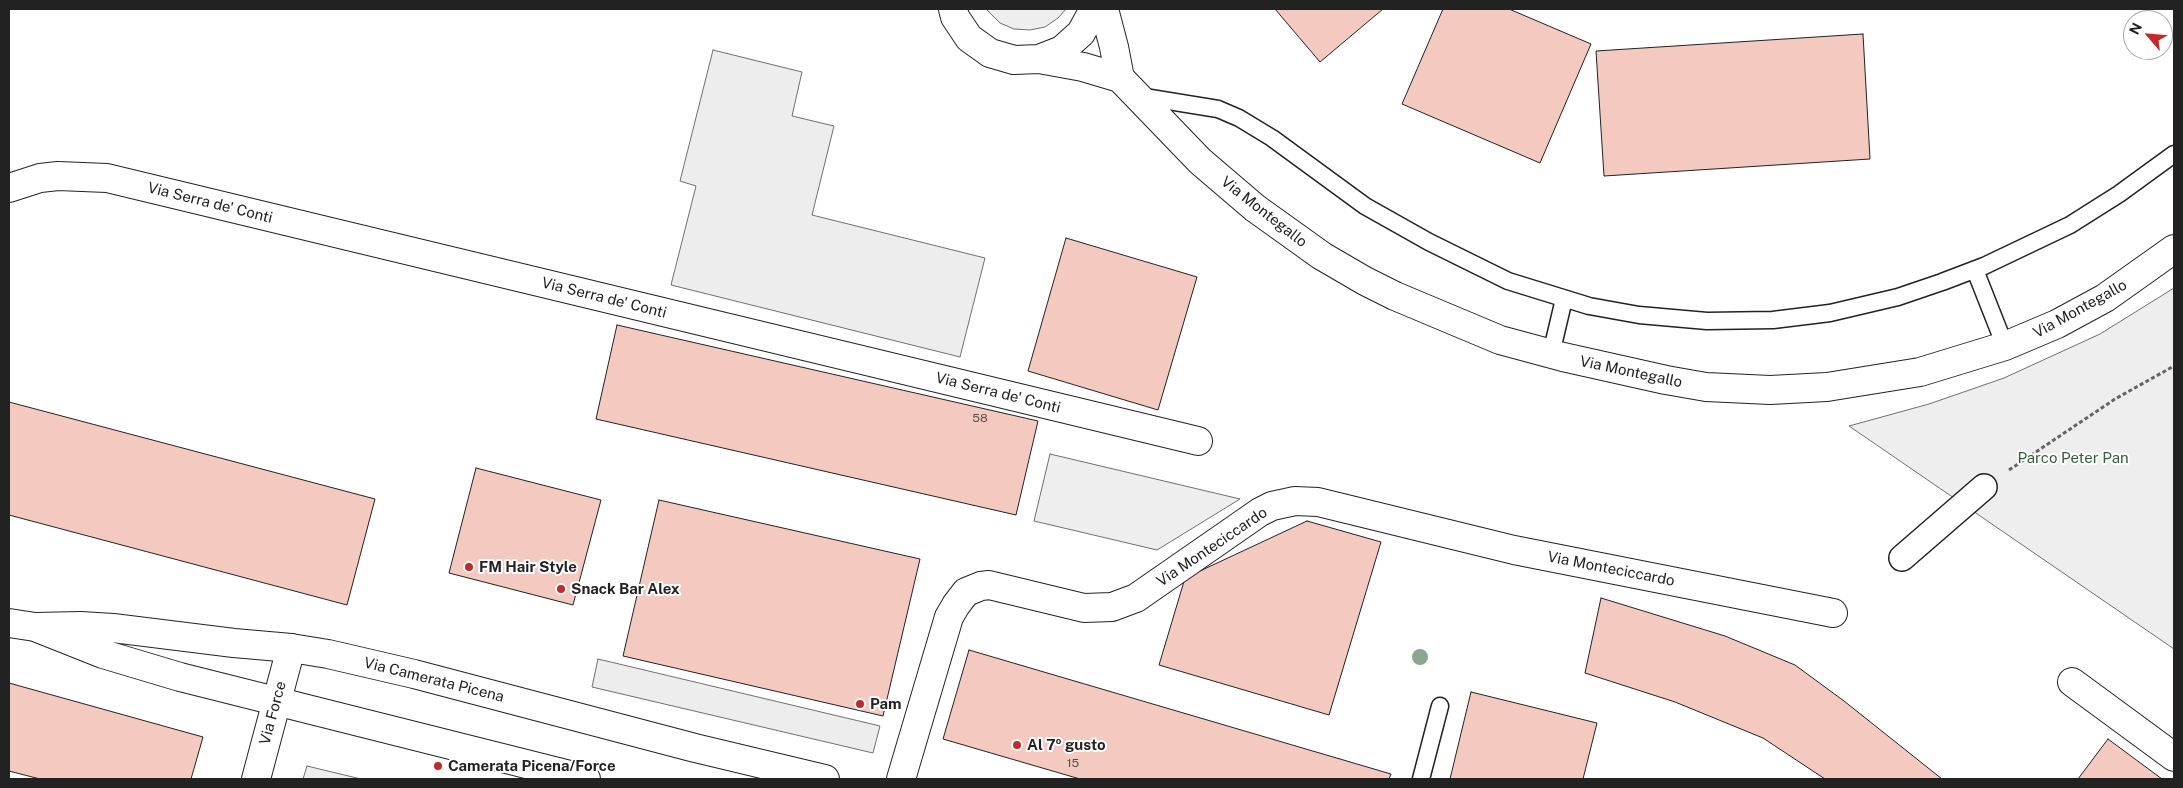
<!DOCTYPE html>
<html>
<head>
<meta charset="utf-8">
<style>
	body { margin:0 }
	#map { position:relative; width:2183px; height:788px; overflow:hidden; background:#fff; font-family:"Public Sans",sans-serif }
	canvas { display:block }
	.frame { position:absolute; inset:0; border:10px solid #222; pointer-events:none }
	.north { position:absolute; left:2123px; top:10px; width:50px; height:50px; box-sizing:border-box; background:#fff; border:1px solid #a7a7a7; border-radius:50%; rotate:297deg; font-size:14px; font-weight:700; line-height:20px; text-align:center; color:#222 }
	.north::after { content:''; display:block; margin:auto; width:18px; height:22px; background:#c62828; clip-path:polygon(50% 0,100% 100%,50% 72%,0 100%) }
</style>
</head>
<body>
<div id="map">
<canvas width="2183" height="788"></canvas>
<div class="frame"></div>
<div class="north">N</div>
</div>
<script>
const g = document.querySelector('canvas').getContext('2d');
g.lineJoin = 'round';
function fillPath(path, color) { g.fillStyle = color; g.fill(path, 'evenodd'); }
const toPath = rows => new Path2D(rows.map(r => 'M' + r).join(''));
function stroke(path, color, width, dash) { g.strokeStyle = color; g.lineWidth = width; g.lineCap = dash ? 'butt' : 'round'; g.setLineDash(dash || []); g.stroke(path); }
function write(font, color, halo, rows, align = 'center') {
  g.font = font + ' "Public Sans",sans-serif'; g.lineWidth = 4; g.setLineDash([]); g.textBaseline = 'middle'; g.strokeStyle = halo; g.fillStyle = color; for (const [text, x, y, turn = 0] of rows) {
    g.save(); g.translate(x, y); g.rotate((+turn || 0) * Math.PI / 180); g.textAlign = isNaN(turn) ? turn : align; if (halo) g.strokeText(text, 0, 0); g.fillText(text, 0, 0); g.restore();
  }
}
const green = toPath([
	[986,9,1066,9,1058,18,1045,27,1030,30,1014,29,1000,23,986,9],
	[2174,288,2174,649,1849,426,1929,404,2004,378,2100,334,2174,288],
	[1050,454,1240,499,1157,550,1034,521,1050,454],
	[307,766,361,779,303,779,307,766]
]);
const parking = toPath([
	[713,50,802,72,792,116,834,126,812,215,985,258,960,357,671,285,696,186,680,181,713,50],
	[598,659,880,726,873,753,592,687,598,659]
]);
const building = toPath([
	[1275,9,1383,9,1320,62,1275,9],
	[1443,9,1509,9,1591,44,1540,163,1402,104,1443,9],
	[1863,34,1870,159,1604,176,1596,51,1863,34],
	[1066,238,1197,277,1158,410,1028,371,1066,238],
	[617,325,1038,421,1016,515,596,419,617,325],
	[9,402,375,499,347,605,9,515,9,402],
	[476,468,601,500,573,605,449,573,476,468],
	[659,500,920,559,883,716,623,656,659,500],
	[1307,521,1381,542,1329,715,1159,665,1185,578,1307,521],
	[1601,598,1725,636,1795,665,1844,701,1942,779,1825,779,1763,738,1675,702,1585,673,1601,598],
	[969,650,1391,774,1389,779,1080,779,943,739,969,650],
	[9,683,203,737,191,779,40,779,9,771,9,683],
	[1471,692,1597,723,1583,779,1450,779,1471,692],
	[2108,739,2162,779,2078,779,2108,739]
]);
const path = toPath([
	[2009,470,2115,399,2174,366]
]);
const service = toPath([
	[1138,96,1218,109,1239,118,1272,138,1365,206,1429,242,1508,281,1589,306,1639,315,1707,321,1773,320,1830,313,1898,297,1942,282,1984,266,2070,225,2119,194,2174,154],
	[1975,270,2005,346],
	[1551,354,1564,299],
	[1421,779,1440,706]
]);
const pedestrian = toPath([
	[1902,558,1984,487]
]);
const minor = toPath([
	[953,9,955,17,969,38,990,53,1014,60,1039,59,1083,67,1120,78,1200,161,1255,208,1322,256,1365,281,1395,296,1500,340,1563,357,1666,380,1706,387,1770,390,1827,387,1920,372,2005,346,2057,324,2105,298,2174,249],
	[1104,9,1114,47,1120,78],
	[1039,59,1062,50,1081,33,1094,9],
	[9,188,40,178,58,176,107,178,1198,441],
	[2072,682,2174,757],
	[256,779,291,648],
	[901,779,949,617,956,605,966,592,981,586,989,585,1084,608,1112,607,1136,598,1260,512,1272,506,1295,501,1318,502,1514,550,1833,613]
]);
const primary = toPath([
	[9,623,35,627,103,654,180,677,586,779],
	[35,627,81,626,113,628,234,643,291,648,328,654,414,674,695,748,825,779]
]);
const trees = [
	[1420,657]
];
const markers = [
	[469,567,5,"#c62828"],
	[561,589,5,"#c62828"],
	[860,704,5,"#c62828"],
	[1017,745,5,"#c62828"],
	[438,766,5,"#c62828"]
];
const numberNames = [
	["58",980,418],
	["15",1073,763]
];
const streetNames = [
	["Via Serra de' Conti",210,203,14],
	["Via Montegallo",1264,212,38],
	["Via Serra de' Conti",604,298,14],
	["Via Montegallo",2080,309,-29],
	["Via Montegallo",1631,372,12],
	["Via Serra de' Conti",998,393,14],
	["Via Monteciccardo",1212,547,-34],
	["Via Monteciccardo",1611,569,11],
	["Via Camerata Picena",434,680,14],
	["Via Force",273,713,-75]
];
const parkNames = [
	["Parco Peter Pan",2073,458]
];
const poiNames = [
	["FM Hair Style",479,567],
	["Snack Bar Alex",571,589],
	["Pam",870,704],
	["Al 7º gusto",1027,745],
	["Camerata Picena/Force",448,766]
];
fillPath(green, '#eee');
stroke(green, '#6f6f6f', 1);
fillPath(parking, '#ededed');
stroke(parking, '#6f6f6f', 1);
fillPath(building, '#f3c9c0');
stroke(building, '#222', 1);
stroke(service, '#222', 19);
stroke(pedestrian, '#222', 28);
stroke(minor, '#222', 30);
stroke(primary, '#222', 30);
stroke(path, '#646464', 3, [4, 2.5]);
stroke(service, '#fff', 16);
stroke(pedestrian, '#fff', 25);
stroke(minor, '#fff', 28);
stroke(primary, '#fff', 28);
g.fillStyle = '#8da692';
for (const [x, y] of trees) { g.beginPath(); g.arc(x, y, 8, 0, 2 * Math.PI); g.fill(); }
for (const [x, y, r, color] of markers) { const dot = new Path2D(); dot.arc(x, y, r, 0, 2 * Math.PI); g.fillStyle = color; g.fill(dot); stroke(dot, '#fff', 2); }
write('12px', '#564c4a', null, numberNames);
write('15px', '#222', '#fff', streetNames);
write('15px', '#2f5e38', '#fff', parkNames);
write('bold 15px', '#222', '#fff', poiNames, 'left');
</script>
</body>
</html>
